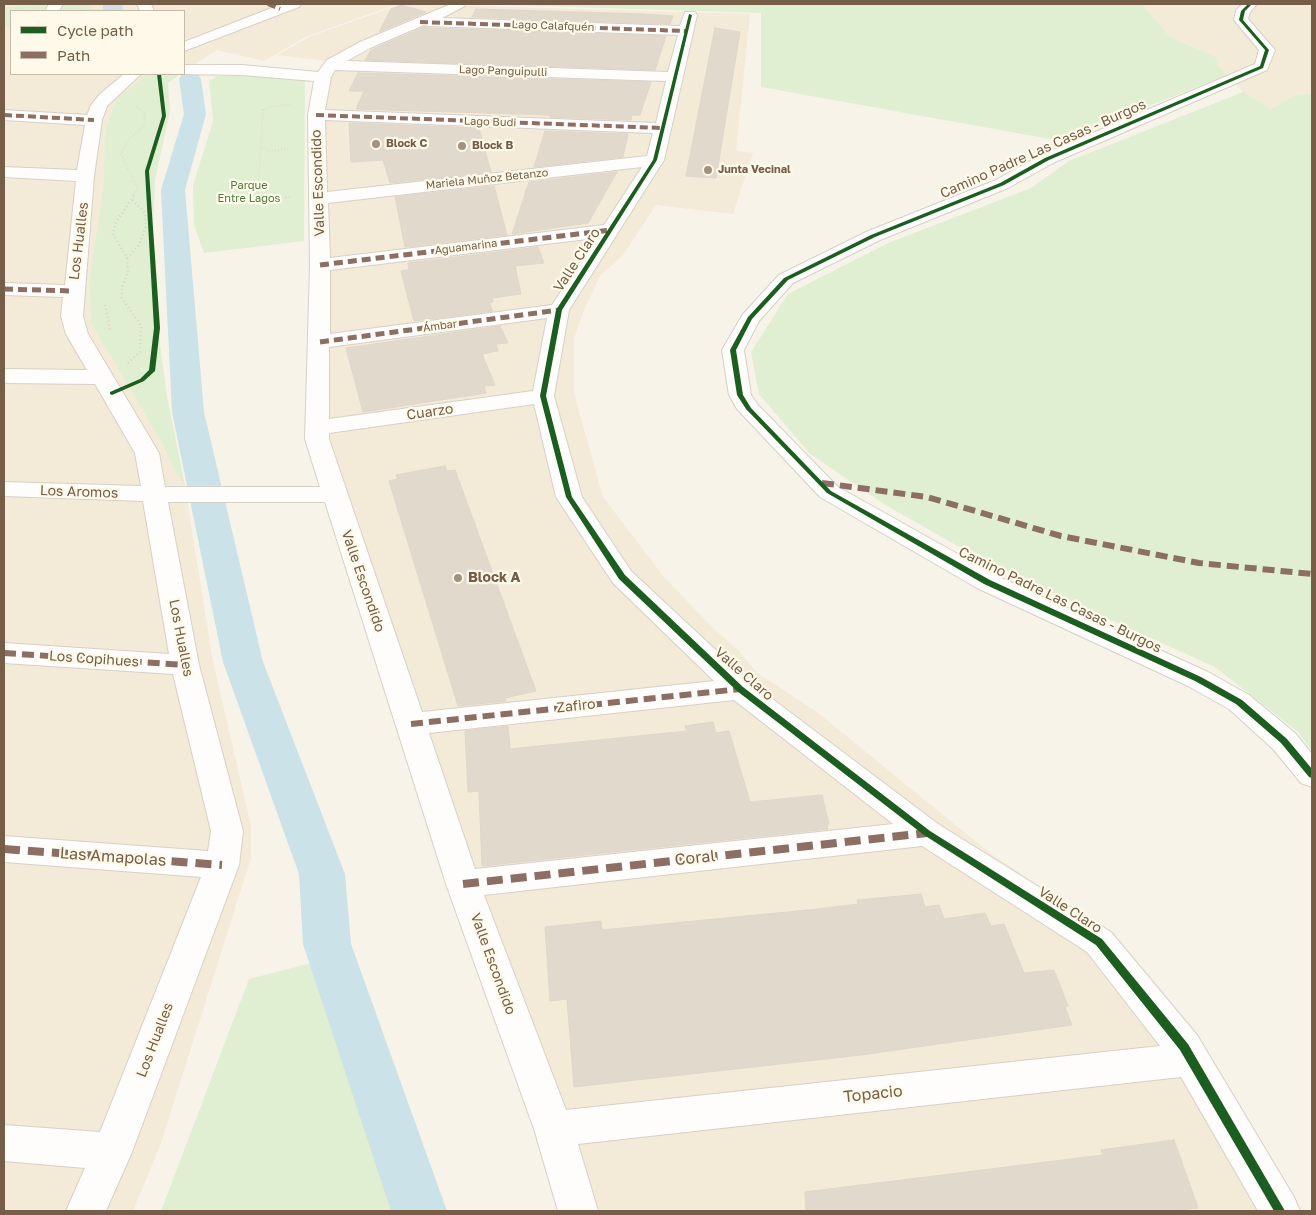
<!DOCTYPE html>
<html>
<head>
<meta charset="utf-8">
<style>
	body { margin:0 }
	#map { position:relative; width:1316px; height:1215px; overflow:hidden; background:#f7f3e8; font-family:"Golos Text",sans-serif }
	canvas { display:block }
	.frame { position:absolute; inset:0; border:5px solid #765d47; pointer-events:none }
	.legend { position:absolute; left:10px; top:10px; width:175px; height:65px; box-sizing:border-box; background:#fff9ea; border:1px solid #c8bba9; margin:0; padding:6px 9px; list-style:none; font-size:15px; color:#765d47 }
	.legend li { display:flex; align-items:center; gap:10px; height:25px }
	.legend b { width:25px; border:1px solid #c8bba9 }
</style>
</head>
<body>
<div id="map">
<canvas width="1316" height="1215"></canvas>
<div class="frame"></div>
<ul class="legend">
<li><b style="height:6px;background:#1b5e20"></b>Cycle path</li>
<li><b style="height:6px;background:#8d6e63"></b>Path</li>
</ul>
</div>
<script>
const g = document.querySelector('canvas').getContext('2d');
g.lineJoin = 'round';
function fillPath(path, color) { g.fillStyle = color; g.fill(path, 'evenodd'); }
const toPath = rows => new Path2D(rows.map(r => 'M' + r).join(''));
function stroke(path, color, width, dash) { g.strokeStyle = color; g.lineWidth = width; g.lineCap = dash ? 'butt' : 'round'; g.setLineDash(dash || []); g.stroke(path); }
function write(font, color, halo, rows, align = 'center') {
  g.font = font + ' "Golos Text",sans-serif'; g.lineWidth = 4.5; g.setLineDash([]); g.textBaseline = 'middle'; g.strokeStyle = halo; g.fillStyle = color; for (const [text, x, y, turn = 0] of rows) {
    g.save(); g.translate(x, y); g.rotate((+turn || 0) * Math.PI / 180); g.textAlign = isNaN(turn) ? turn : align; if (halo) g.strokeText(text, 0, 0); g.fillText(text, 0, 0); g.restore();
  }
}
const residential = toPath([
	[4,4,397,4,305,37,264,61,217,50,184,71,184,11,11,11,11,74,180,74,168,83,170,111,155,179,151,278,167,397,185,486,212,657,251,826,251,858,161,1143,133,1211,4,1211],
	[402,4,750,14,736,151,753,153,733,214,656,205,623,255,600,276,585,308,574,338,574,393,603,497,664,577,711,626,739,651,756,672,817,712,991,854,1109,931,1145,972,1223,1081,1300,1211,559,1211,544,1152,328,503,315,240,328,61,278,55,309,37],
	[1142,4,1312,4,1312,93,1295,95,1271,109,1243,92,1218,65,1216,57,1170,37]
]);
const green = toPath([
	[62,4,91,4,92,11,58,11],
	[477,4,1142,4,1170,37,1216,57,1218,65,1227,75,1061,141,761,87,761,13],
	[47,5,44,11,11,11,11,26,4,27,4,7],
	[180,74,168,83,170,111,155,179,151,278,167,397,185,486,175,471,163,444,92,324,89,285,104,183,105,133,115,102,144,76],
	[243,74,305,80,304,241,204,253,194,225,193,185,213,121,209,81,217,76],
	[1243,92,1271,109,1295,95,1312,93,1312,751,1298,732,1215,667,1086,609,970,553,887,506,810,454,759,394,751,352,788,294,888,243,1031,188,1069,161],
	[331,958,419,1211,161,1211,249,979]
]);
const canal = toPath([
	[103,4,122,4,123,11,103,11,103,4],
	[190,73,198,74,201,79,206,114,185,190,204,412,263,662,345,874,351,944,447,1211,391,1211,303,944,299,874,223,662,172,412,161,190,184,114,179,79,182,74,190,73]
]);
const building = toPath([
	[401,5,426,12,379,32,391,9,401,5],
	[476,9,644,14,673,16,670,24,472,17,476,9],
	[424,27,428,28,666,36,655,70,365,60,371,50,424,27],
	[715,28,740,32,716,178,686,176,715,28],
	[358,73,651,82,640,115,632,115,631,120,550,117,550,115,356,109,364,91,349,91,358,73],
	[349,123,479,128,491,172,390,183,383,160,351,162,349,123],
	[545,131,628,134,623,157,534,167,545,131],
	[617,172,588,223,512,234,529,182,617,172],
	[494,186,507,235,405,247,395,197,494,186],
	[538,247,544,263,515,266,521,294,492,298,493,302,489,303,493,311,414,321,401,271,409,270,408,263,538,247],
	[500,326,508,343,496,344,498,351,482,354,495,385,484,386,486,393,363,412,346,348,500,326],
	[445,466,447,471,455,470,536,691,505,698,506,701,458,706,389,481,398,479,396,475,445,466],
	[713,722,716,733,729,731,750,802,822,795,829,824,827,824,828,829,482,866,479,791,468,792,465,731,508,726,510,749,687,731,685,726,713,722],
	[921,894,925,907,939,905,944,919,985,913,991,926,1004,924,1024,973,1054,970,1068,1006,1065,1007,1072,1025,861,1055,574,1087,567,999,550,1001,545,927,601,921,602,930,818,909,858,904,857,900,921,894],
	[1174,1140,1198,1208,1171,1211,806,1211,805,1192,1103,1155,1101,1150,1174,1140]
]);
const pathFar1 = toPath([
	[261,147,270,151,289,149],
	[134,195,138,189,121,154,127,141,143,127,145,121,144,113,136,106],
	[261,195,258,194,263,110,273,106,290,105]
]);
const path = toPath([
	[258,194,268,198,290,197],
	[127,258,139,245,146,226,145,213,131,199],
	[105,305,110,330],
	[128,363,140,352,141,326,122,298,122,287,128,272,127,258,113,234,116,222,135,194]
]);
const minor = toPath([
	[49,4,63,4,59,11,45,11,49,4],
	[137,4,151,4,154,11,140,11,137,4],
	[282,4,301,4,299,7,184,51,184,42,282,4],
	[451,4,464,4,465,6,442,18,680,26,685,12,695,12,697,15,664,160,569,310,554,396,582,497,631,571,750,682,938,824,1111,932,1197,1035,1294,1197,1300,1211,1258,1211,1181,1077,578,1144,598,1211,558,1211,534,1129,446,884,325,502,168,502,199,665,243,831,239,865,132,1152,106,1211,66,1211,85,1168,4,1161,4,1125,100,1132,201,877,4,862,4,836,208,851,211,831,173,674,4,663,4,643,169,654,143,501,4,496,4,482,141,486,135,453,95,384,4,383,4,369,87,370,66,334,61,316,63,297,4,295,4,283,65,285,76,181,4,177,4,167,77,170,85,125,4,120,4,110,87,115,91,105,100,94,124,74,141,74,107,106,102,120,94,176,83,316,88,334,159,453,165,487,320,487,305,439,310,265,308,115,314,81,242,75,180,74,184,74,184,65,242,65,318,72,327,60,360,42,451,4],
	[424,25,428,26,678,35,668,72,347,61,370,48,424,25],
	[335,70,666,81,656,123,325,110,331,77,335,70],
	[325,120,653,133,647,156,327,192,325,120],
	[642,167,604,225,330,258,328,203,642,167],
	[596,238,552,305,330,334,330,270,596,238],
	[547,318,533,391,329,419,329,347,547,318],
	[534,404,556,497,613,583,714,681,422,712,329,439,329,433,534,404],
	[734,700,893,824,475,869,429,733,734,700],
	[922,846,1087,952,1160,1046,566,1110,484,895,922,846],
	[1242,4,1257,4,1250,12,1248,19,1275,50,1267,70,1053,163,1008,188,880,240,793,283,759,321,744,350,751,395,758,405,838,487,997,576,1208,672,1249,695,1295,733,1312,754,1312,787,1301,783,1273,749,1229,709,1188,686,977,588,820,497,737,409,729,395,722,350,743,314,779,275,866,232,996,180,1041,155,1255,64,1259,50,1234,20,1236,11,1242,4]
]);
const quietFar3 = toPath([
	[268,4,280,9],
	[420,22,686,31],
	[4,115,94,120],
	[316,115,663,128]
]);
const quietFar2 = toPath([
	[320,265,611,230],
	[4,289,73,291],
	[320,342,559,310]
]);
const quietFar1 = toPath([
	[822,483,927,497,1061,536,1199,563,1312,574],
	[4,653,185,665],
	[411,724,740,689]
]);
const quiet = toPath([
	[4,849,222,865],
	[463,884,927,833]
]);
const cycleway = toPath([
	[1248,4,1252,4,1245,11,1243,20,1269,50,1263,68,1049,160,1004,185,875,237,788,280,752,319,736,350,743,395,751,408,831,491,990,580,1201,677,1242,700,1287,739,1312,769,1312,778,1309,777,1281,743,1236,704,1195,681,984,584,827,493,746,409,737,395,730,350,748,317,784,278,871,235,1000,183,1045,158,1260,66,1265,50,1239,20,1241,11,1248,4],
	[689,14,692,15,657,160,562,310,546,396,572,497,625,575,743,687,930,831,1102,939,1188,1044,1285,1211,1274,1211,1180,1050,1096,945,924,835,737,691,619,579,566,497,540,396,556,310,653,160,689,14],
	[157,74,161,74,166,116,149,171,160,328,155,371,144,381,112,395,110,394,110,392,140,379,149,370,154,328,145,171,162,116,157,74]
]);
const markers = [
	[376,144,5,"#a3927f"],
	[462,146,5,"#a3927f"],
	[708,170,5,"#a3927f"],
	[458,578,5,"#a3927f"]
];
const farStreetnames = [
	["Lago Calafquén",553,26,2],
	["Lago Panguipulli",503,71,2],
	["Lago Budi",490,122,2],
	["Mariela Muñoz Betanzo",487,179,-6],
	["Aguamarina",466,247,-7],
	["Ámbar",440,326,-8]
];
const farPoinames = [
	["Block C",386,144],
	["Block B",472,146],
	["Junta Vecinal",718,170]
];
const farParknames = [
	["Parque",249,186],
	["Entre Lagos",249,199]
];
const streetNames = [
	["Camino Padre Las Casas - Burgos",1043,149,-24],
	["Valle Escondido",318,183,-92],
	["Los Hualles",79,241,-83],
	["Valle Claro",577,260,-57],
	["Cuarzo",430,412,-8],
	["Los Aromos",79,492,2],
	["Valle Escondido",363,581,71],
	["Camino Padre Las Casas - Burgos",1060,600,26],
	["Los Hualles",181,638,79],
	["Los Copihues",94,659,4],
	["Valle Claro",744,674,41],
	["Zafiro",576,706,-6],
	["Valle Claro",1070,910,33],
	["Valle Escondido",493,964,70],
	["Los Hualles",155,1040,-69]
];
const poiNames = [
	["Block A",468,578]
];
const nearStreetnames = [
	["Las Amapolas",113,857,4],
	["Coral",695,858,-6],
	["Topacio",873,1094,-6]
];
fillPath(residential, '#f3ead8');
fillPath(green, '#e0efd2');
fillPath(canal, '#cae2e8');
fillPath(building, '#e2d9cd');
stroke(building, '#e0d6ca', 1);
stroke(minor, '#d6d0c7', 2);
stroke(pathFar1, '#dad3cb', 2, [0.5, 2.5]);
stroke(path, '#dad3cb', 2.5, [1, 3]);
fillPath(minor, '#fefdfc');
stroke(quietFar3, '#8d6e63', 4, [8, 4]);
stroke(quietFar2, '#8d6e63', 5, [9, 5]);
stroke(quietFar1, '#8d6e63', 6, [12, 6]);
stroke(quiet, '#8d6e63', 8, [16, 8]);
fillPath(cycleway, '#1b5e20');
for (const [x, y, r, color] of markers) { const dot = new Path2D(); dot.arc(x, y, r, 0, 2 * Math.PI); g.fillStyle = color; g.fill(dot); stroke(dot, '#fff9ea', 2); }
write('11px', '#765d47', '#fff9ea', farStreetnames);
write('bold 11px', '#765d47', '#fff9ea', farPoinames, 'left');
write('11px', '#4b7d3f', '#fff9ea', farParknames);
write('14px', '#765d47', '#fff9ea', streetNames);
write('bold 14px', '#765d47', '#fff9ea', poiNames, 'left');
write('16px', '#765d47', '#fff9ea', nearStreetnames);
</script>
</body>
</html>
